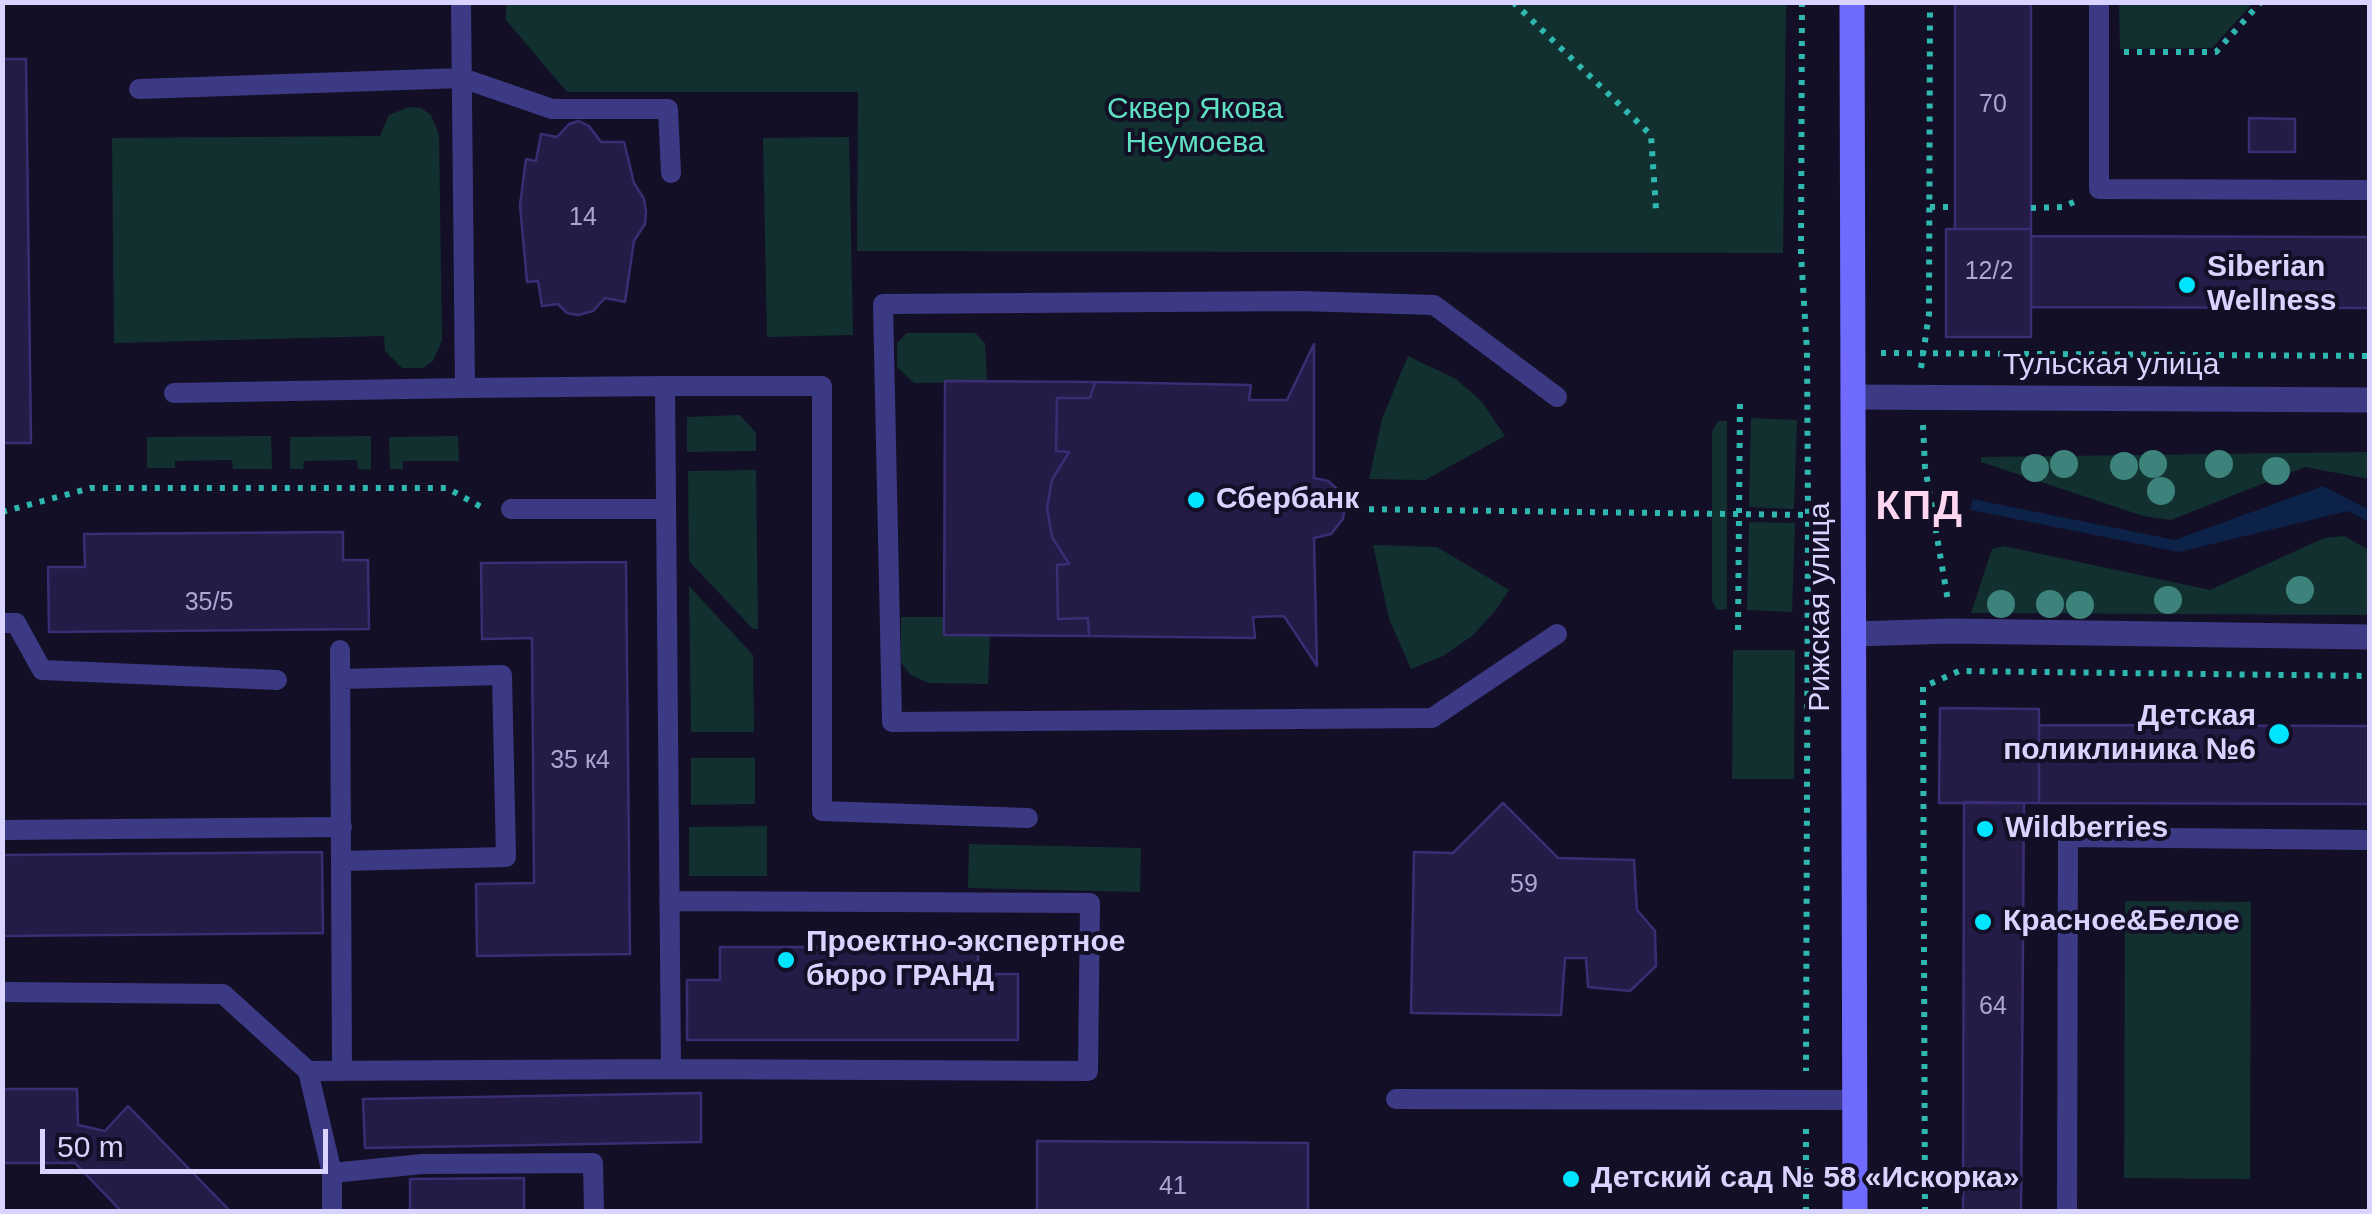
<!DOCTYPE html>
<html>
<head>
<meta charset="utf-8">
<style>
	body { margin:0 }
	#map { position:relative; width:2372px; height:1214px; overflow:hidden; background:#130f26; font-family:Helvetica,sans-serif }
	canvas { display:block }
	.frame { position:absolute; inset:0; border:5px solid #d9d4ff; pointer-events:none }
	.scale { position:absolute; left:40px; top:1129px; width:288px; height:45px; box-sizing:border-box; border:5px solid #d9d4ff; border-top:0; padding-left:12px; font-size:30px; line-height:35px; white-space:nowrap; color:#d9d4ff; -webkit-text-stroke:8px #130f26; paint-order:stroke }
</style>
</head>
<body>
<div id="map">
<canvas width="2372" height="1214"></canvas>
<div class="frame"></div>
<div class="scale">50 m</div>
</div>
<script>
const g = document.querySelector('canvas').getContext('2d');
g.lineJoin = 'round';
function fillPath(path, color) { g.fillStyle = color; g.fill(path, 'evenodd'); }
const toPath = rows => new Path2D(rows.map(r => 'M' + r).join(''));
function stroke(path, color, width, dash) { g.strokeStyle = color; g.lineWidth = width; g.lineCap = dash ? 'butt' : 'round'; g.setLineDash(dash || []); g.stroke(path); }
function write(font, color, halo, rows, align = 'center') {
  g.font = font + ' Helvetica,sans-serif'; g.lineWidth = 8; g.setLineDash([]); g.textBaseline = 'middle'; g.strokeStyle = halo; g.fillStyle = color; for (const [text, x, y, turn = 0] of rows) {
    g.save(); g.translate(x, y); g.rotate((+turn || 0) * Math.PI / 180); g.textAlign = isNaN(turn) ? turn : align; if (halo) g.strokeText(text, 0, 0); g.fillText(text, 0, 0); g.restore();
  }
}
const green = toPath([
	[506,3,1786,3,1783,253,857,251,858,92,567,92,506,20],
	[2119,3,2119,2,2253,3,2212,48,2120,49],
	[409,107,421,108,431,115,439,135,442,340,433,361,423,368,402,368,385,351,384,336,114,343,112,138,380,136,389,115],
	[849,137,853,335,767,337,763,138],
	[907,333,975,333,985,343,987,382,914,383,897,367,897,343],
	[1408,356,1456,379,1482,402,1505,436,1425,480,1369,479,1382,419],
	[740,415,756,433,756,451,687,452,687,417],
	[1751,418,1797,420,1794,509,1749,507],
	[1718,421,1727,421,1727,609,1717,610,1712,601,1712,432],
	[271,436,272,469,233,469,232,460,175,461,175,468,147,468,147,437],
	[371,436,371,470,358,469,357,460,304,461,303,469,290,469,290,437],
	[458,436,459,461,403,461,403,469,390,469,389,437],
	[2369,452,2369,479,2305,467,2171,520,2143,516,1981,462,1981,457],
	[756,470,758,629,753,629,689,561,688,471],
	[1749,522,1795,523,1792,612,1747,610],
	[2344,536,2369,550,2369,615,1971,613,1992,549,2004,546,2210,590,2324,538],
	[1373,545,1437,547,1509,590,1496,610,1472,636,1443,656,1411,669,1389,619],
	[689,586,753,655,754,732,691,732],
	[901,617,944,617,944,635,990,635,988,684,929,683,911,675,901,663],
	[1733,650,1795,650,1794,779,1732,779],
	[755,758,755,804,691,805,691,758],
	[767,826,767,876,689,876,689,827],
	[969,844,1141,848,1140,892,968,888],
	[2125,901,2251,902,2250,1179,2124,1178]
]);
const water = toPath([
	[2323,486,2369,510,2369,522,2348,511,2179,552,1971,510,1972,499,2175,540]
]);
const building = toPath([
	[1955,2,2031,2,2031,229,1955,229,1955,2],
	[2,59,26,59,31,443,2,443,2,59],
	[2249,118,2295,119,2295,152,2249,152,2249,118],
	[579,121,589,126,601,142,624,142,634,183,644,199,646,212,645,224,634,241,625,302,605,298,593,311,578,315,567,313,558,304,542,306,538,281,527,282,520,205,526,159,536,161,541,134,557,137,569,124,579,121],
	[1946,229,2031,229,2031,337,1946,337,1946,229],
	[2031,236,2370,237,2370,308,2031,307,2031,236],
	[1314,344,1314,478,1328,481,1342,493,1345,507,1343,519,1331,534,1314,538,1317,666,1284,616,1253,617,1255,638,1089,636,1088,618,1058,619,1057,565,1069,564,1052,537,1047,508,1052,480,1069,452,1056,451,1057,398,1090,398,1095,382,1251,385,1249,400,1287,400,1314,344],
	[945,381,1095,382,1090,398,1057,398,1056,451,1069,452,1052,480,1047,508,1052,537,1069,564,1057,565,1058,619,1088,618,1089,636,944,635,945,381],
	[343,532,343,560,368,560,369,629,49,632,48,567,85,567,84,534,343,532],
	[626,562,630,954,477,956,476,884,534,883,532,638,482,639,481,563,626,562],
	[1940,708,2039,709,2039,803,1939,803,1940,708],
	[2039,725,2370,726,2370,804,2039,803,2039,725],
	[1964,802,2024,803,2021,1212,1963,1212,1964,802],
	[1503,803,1558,858,1634,860,1637,910,1655,931,1656,966,1630,991,1588,987,1586,958,1565,958,1561,1015,1411,1013,1414,852,1453,853,1503,803],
	[322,852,323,933,2,936,2,855,322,852],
	[720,947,978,947,978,974,1018,974,1018,1040,687,1040,687,980,720,980,720,947],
	[2,1089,77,1089,78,1125,105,1131,128,1106,231,1212,122,1212,75,1163,2,1163,2,1089],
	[701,1093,701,1142,365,1148,363,1099,701,1093],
	[1037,1141,1308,1143,1308,1212,1037,1212,1037,1141],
	[524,1178,524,1212,410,1212,410,1179,524,1178]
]);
const path = toPath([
	[1513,2,1651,135,1656,209],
	[1802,2,1801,254,1807,351,1808,515,1806,1071],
	[2124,52,2216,52,2261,2],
	[1930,207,1955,207],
	[2031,208,2063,207,2076,201],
	[1881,353,2370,356],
	[1921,368,1929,314,1930,2],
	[1923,425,1925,467,1948,601],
	[1356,509,1808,515],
	[2,512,91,488,447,488,485,509],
	[1738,630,1740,398],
	[1806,1212,1806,1129],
	[1925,1212,1923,687,1959,671,2370,676]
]);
const lane = toPath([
	[2099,2,2099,189,2370,190],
	[139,89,462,78,552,109,668,109,671,173],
	[665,386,822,386,822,811,1028,818],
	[174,393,465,388],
	[1557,397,1434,305,1301,301,883,304,892,722,1432,718,1557,634],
	[511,509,666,509],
	[2,623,16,623,42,670,277,680],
	[340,650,342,1071],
	[341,679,502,675,506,857,342,861],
	[2,830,342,827],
	[669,901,1090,903,1088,1071,671,1069],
	[2,992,223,994,308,1071],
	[1396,1099,1855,1100],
	[332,1173,422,1164,593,1163,594,1212],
	[332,1212,332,1173,308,1071,671,1069,665,386,465,388,461,2],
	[2067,1212,2068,837,2370,840]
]);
const street = toPath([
	[1853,397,2370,400],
	[1854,634,1951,631,2370,637]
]);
const secondary = toPath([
	[1852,2,1855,1212]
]);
const trees = [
	[2064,464],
	[2153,464],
	[2219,464],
	[2124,466],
	[2035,468],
	[2276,471],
	[2161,491],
	[2300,590],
	[2168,600],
	[2001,604],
	[2050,604],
	[2080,605]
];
const markers = [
	[2187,285,10,"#00e5ff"],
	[1196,500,10,"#00e5ff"],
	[2279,734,12,"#00e5ff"],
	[1985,829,10,"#00e5ff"],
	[1983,922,10,"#00e5ff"],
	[786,960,10,"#00e5ff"],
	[1571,1179,10,"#00e5ff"]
];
const numberNames = [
	["70",1993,105],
	["14",583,218],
	["12/2",1989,272],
	["35/5",209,603],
	["35 к4",580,761],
	["59",1524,885],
	["64",1993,1007],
	["41",1173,1187]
];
const parkNames = [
	["Сквер Якова",1195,110],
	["Неумоева",1195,144]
];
const poiNames = [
	["Siberian",2207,268],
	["Wellness",2207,302],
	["Сбербанк",1216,500],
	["Детская",2256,717,"right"],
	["поликлиника №6",2256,751,"right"],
	["Wildberries",2005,829],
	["Красное&Белое",2003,922],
	["Проектно-экспертное",806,943],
	["бюро ГРАНД",806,977],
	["Детский сад № 58 «Искорка»",1591,1179]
];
const streetNames = [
	["Тульская улица",2111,366],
	["Рижская улица",1821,607,-90]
];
const districtNames = [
	["КПД",1920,508]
];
fillPath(green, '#12302f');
fillPath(water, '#0c2248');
fillPath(building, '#241b47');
stroke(building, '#3b2d73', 2.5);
stroke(path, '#2fb8b0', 6, [5, 8]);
stroke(lane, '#3d3a85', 20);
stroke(street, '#3d3a85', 25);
stroke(secondary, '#6f6bff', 25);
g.fillStyle = '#3d827b';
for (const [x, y] of trees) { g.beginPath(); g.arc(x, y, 14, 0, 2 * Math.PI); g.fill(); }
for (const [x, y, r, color] of markers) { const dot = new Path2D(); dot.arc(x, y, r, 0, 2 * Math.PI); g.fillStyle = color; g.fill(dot); stroke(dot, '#130f26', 4); }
write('25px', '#aca6d1', null, numberNames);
write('30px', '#5fe0c0', '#130f26', parkNames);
write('bold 30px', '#d9d4ff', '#130f26', poiNames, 'left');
write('30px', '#d9d4ff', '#130f26', streetNames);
g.letterSpacing = '2.5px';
write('bold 40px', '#ffd6f0', '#130f26', districtNames);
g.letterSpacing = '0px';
</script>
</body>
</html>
